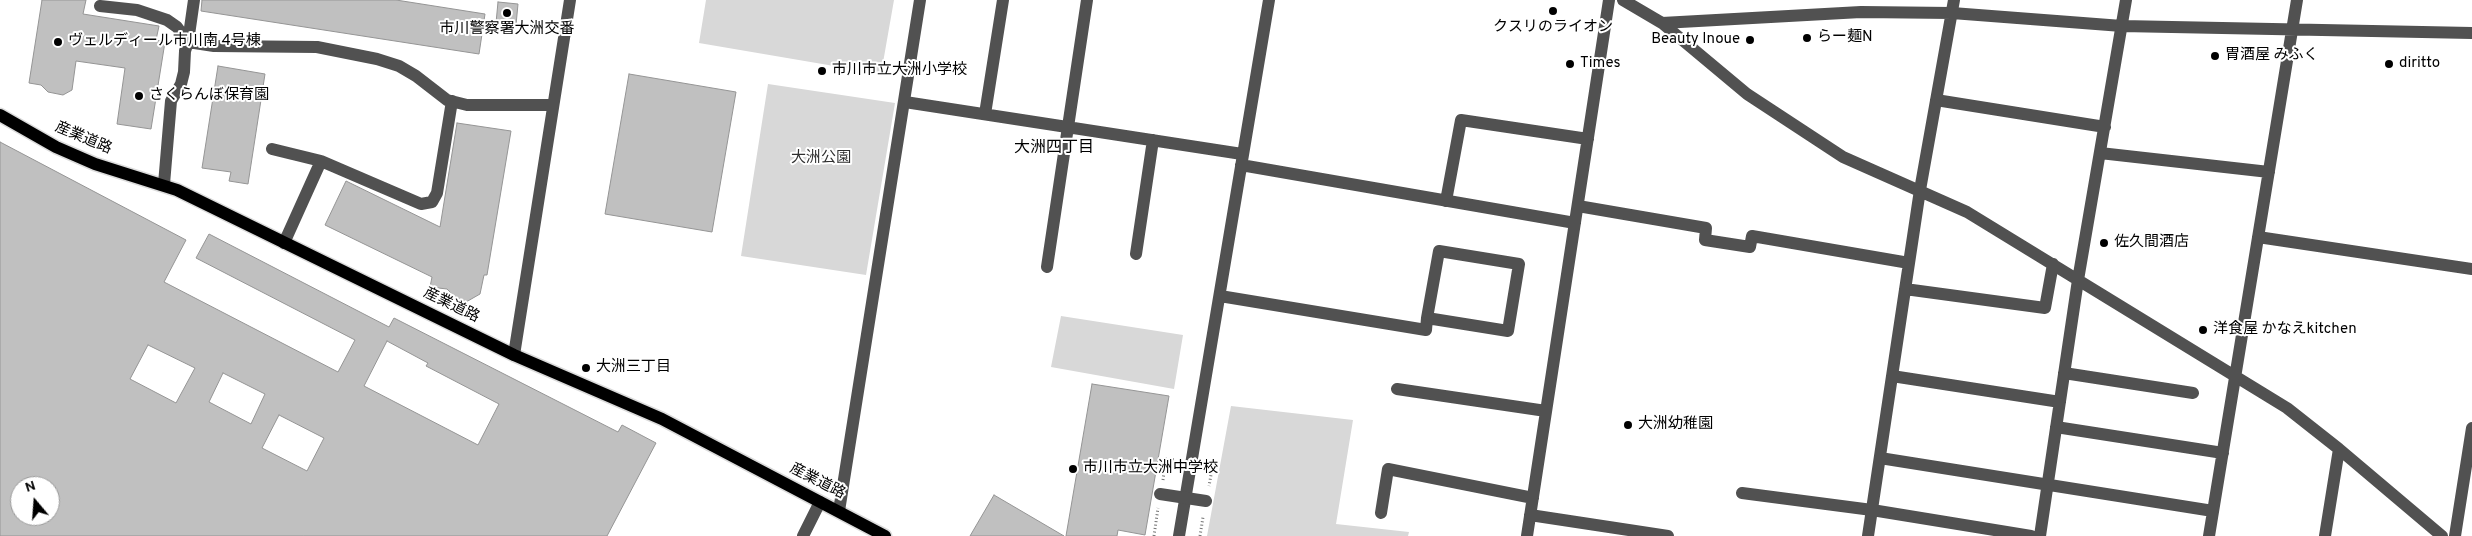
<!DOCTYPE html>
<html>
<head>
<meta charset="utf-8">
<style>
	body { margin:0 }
	#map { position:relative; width:2472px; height:536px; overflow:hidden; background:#fff; font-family:Overpass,sans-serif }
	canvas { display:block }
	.north { position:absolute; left:10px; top:476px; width:50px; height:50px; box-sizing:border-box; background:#fff; border:1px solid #999; border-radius:50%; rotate:342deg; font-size:14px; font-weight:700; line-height:20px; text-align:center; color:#000 }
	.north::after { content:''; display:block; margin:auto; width:18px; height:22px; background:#000; clip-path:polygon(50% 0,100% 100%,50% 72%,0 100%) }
</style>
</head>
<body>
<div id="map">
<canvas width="2472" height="536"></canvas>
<div class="north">N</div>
</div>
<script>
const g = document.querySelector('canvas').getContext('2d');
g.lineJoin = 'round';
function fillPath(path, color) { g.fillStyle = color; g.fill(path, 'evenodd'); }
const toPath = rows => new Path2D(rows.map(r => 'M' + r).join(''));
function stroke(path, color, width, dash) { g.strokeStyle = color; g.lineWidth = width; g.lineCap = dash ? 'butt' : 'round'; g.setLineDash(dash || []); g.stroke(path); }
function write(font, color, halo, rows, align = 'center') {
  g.font = font + ' Overpass,"Noto Sans JP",sans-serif'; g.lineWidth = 4; g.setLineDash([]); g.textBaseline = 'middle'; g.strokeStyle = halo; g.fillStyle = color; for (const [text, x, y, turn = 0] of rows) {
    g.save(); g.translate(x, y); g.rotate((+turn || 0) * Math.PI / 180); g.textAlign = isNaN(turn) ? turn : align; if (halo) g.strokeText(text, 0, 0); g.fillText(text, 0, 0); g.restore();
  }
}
const green = toPath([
	[706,0,894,0,881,74,699,43],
	[768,84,895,103,866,275,741,256],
	[1061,316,1183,335,1174,389,1051,367],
	[1231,406,1353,420,1336,524,1409,532,1408,536,1207,536]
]);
const building = toPath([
	[42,0,86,0,83,14,159,26,156,40,165,42,151,129,117,124,125,68,76,61,72,90,63,95,48,92,41,85,29,83,42,0],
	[202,0,396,0,485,14,479,54,201,11,202,0],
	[498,2,518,4,516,25,496,23,498,2],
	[218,66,265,74,248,184,229,181,231,172,202,168,218,66],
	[629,74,736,92,712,232,605,214,629,74],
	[457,123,511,131,487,275,484,275,480,294,466,302,456,298,447,289,430,287,432,277,325,225,346,181,440,227,457,123],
	[0,142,186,240,164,282,338,372,355,340,196,258,209,234,389,327,394,318,618,432,622,425,656,443,607,536,0,536,0,142],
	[387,341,428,363,426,366,499,404,478,445,364,386,387,341],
	[148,345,195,368,176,403,130,379,148,345],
	[223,373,265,394,251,424,209,402,223,373],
	[279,415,324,438,307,471,262,448,279,415],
	[20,486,50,486,50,516,20,516,20,486],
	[1092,384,1169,396,1145,535,1118,530,1117,536,1066,536,1092,384],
	[994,495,1064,536,970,536,994,495]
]);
const path = toPath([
	[1207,464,1213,464,1209,486],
	[1163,480,1166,459,1176,460],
	[1154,536,1158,508],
	[1200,536,1203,517]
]);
const minor = toPath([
	[1623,0,1662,23,1747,94,1843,157,1967,212,2287,408,2339,449,2442,536],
	[100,6,137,10,167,20,177,27,188,42,214,46,317,47,377,59,399,66,416,76,447,100,467,105,553,105],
	[1662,23,1861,12,1952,13,2122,26,2472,33],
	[1936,100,2105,127],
	[905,102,1242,154],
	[985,114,1003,0],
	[272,149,321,161,421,204,432,202,437,193,452,101],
	[2100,153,2269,172],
	[1241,165,1575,223],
	[164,184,171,101,181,84,184,72,185,51,188,42,194,0],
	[1446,201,1461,120,1588,139],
	[1578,206,1706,228,1705,240,1750,247,1752,236,1909,263],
	[2258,237,2472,269],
	[284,243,321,161],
	[1136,254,1153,140],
	[1047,267,1087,0],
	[1905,289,2045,308,2053,264],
	[1220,296,1426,330,1427,318,1439,251,1519,264,1508,331,1427,318],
	[514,355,570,0],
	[2064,373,2193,393],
	[1892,376,2060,402],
	[1397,389,1546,411],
	[2056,427,2223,453],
	[1880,458,2213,511],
	[1742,493,1872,510,2031,536],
	[839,511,920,0],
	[1381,513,1388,469,1533,498],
	[1530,515,1668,536],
	[803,536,820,502],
	[1179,536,1269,0],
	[1527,536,1609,0],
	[1868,536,1920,190,1954,0],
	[2040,536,2078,280,2126,0],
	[2209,536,2297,0],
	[2325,536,2339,449],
	[2455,536,2472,428]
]);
const major = toPath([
	[0,115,56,147,95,164,177,190,514,355,662,419,885,536]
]);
const minorBridge = toPath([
	[1160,494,1206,501]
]);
const markers = [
	[1553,11,5,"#000"],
	[507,13,5,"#000"],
	[1807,38,5,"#000"],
	[1750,40,5,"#000"],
	[58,42,5,"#000"],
	[2215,56,5,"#000"],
	[1570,64,5,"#000"],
	[2389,64,5,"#000"],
	[822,71,5,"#000"],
	[139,96,5,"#000"],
	[2104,243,5,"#000"],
	[2203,330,5,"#000"],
	[586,368,5,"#000"],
	[1628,425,5,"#000"],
	[1073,469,5,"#000"]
];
const poiNames = [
	["クスリのライオン",1553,28,"center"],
	["市川警察署大洲交番",507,30,"center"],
	["らー麺N",1817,38],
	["Beauty Inoue",1740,40,"right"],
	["ヴェルディール市川南 4号棟",68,42],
	["胃酒屋 みふく",2225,56],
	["Times",1580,64],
	["diritto",2399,64],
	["市川市立大洲小学校",832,71],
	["さくらんぼ保育園",149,96],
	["佐久間酒店",2114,243],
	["洋食屋 かなえkitchen",2213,330],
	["大洲三丁目",596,368],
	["大洲幼稚園",1638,425],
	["市川市立大洲中学校",1083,469]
];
const streetNames = [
	["産業道路",83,139,23],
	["産業道路",451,306,26],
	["産業道路",817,482,27]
];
const parkNames = [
	["大洲公園",821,159]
];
const neighbourhoodNames = [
	["大洲四丁目",1054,149]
];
fillPath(green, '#d8d8d8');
fillPath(building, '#c0c0c0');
stroke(building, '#959595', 1);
stroke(major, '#dbdbdb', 15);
stroke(path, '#737373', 3, [1, 2.5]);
stroke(minor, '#515151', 12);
stroke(major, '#000', 12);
stroke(minorBridge, '#515151', 12);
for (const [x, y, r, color] of markers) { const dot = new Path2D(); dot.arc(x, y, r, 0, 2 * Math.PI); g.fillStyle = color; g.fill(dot); stroke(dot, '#fff', 2); }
write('15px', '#000', '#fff', poiNames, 'left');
write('15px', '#000', '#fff', streetNames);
write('15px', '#2f2f2f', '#fff', parkNames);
write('16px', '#000', '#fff', neighbourhoodNames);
</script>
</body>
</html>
